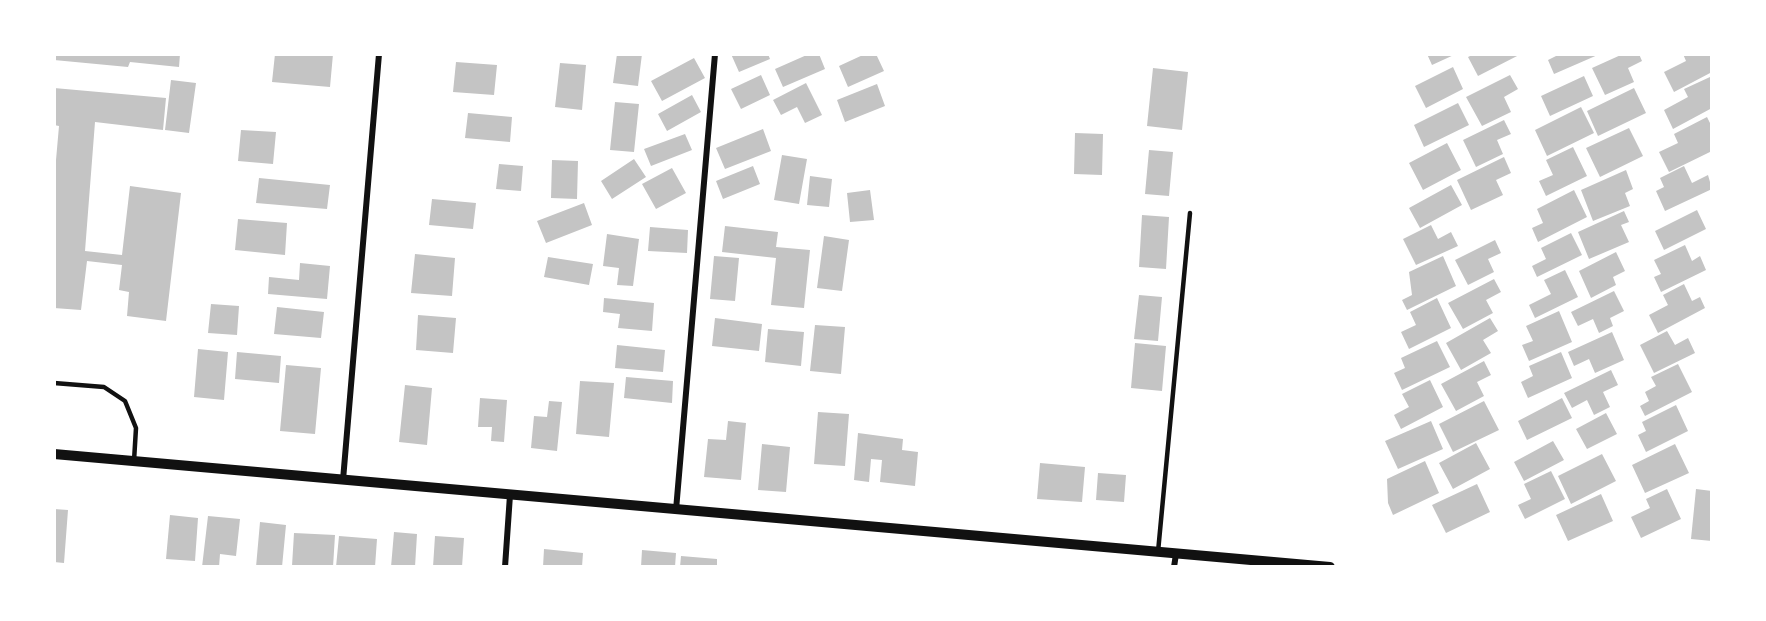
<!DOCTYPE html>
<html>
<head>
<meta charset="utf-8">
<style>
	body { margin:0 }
	#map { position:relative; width:1766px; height:621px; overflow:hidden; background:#fff; font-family:Mulish,sans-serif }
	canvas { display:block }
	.frame { position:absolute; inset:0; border:56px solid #fff; pointer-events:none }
</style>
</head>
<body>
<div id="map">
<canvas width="1766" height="621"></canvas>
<div class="frame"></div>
</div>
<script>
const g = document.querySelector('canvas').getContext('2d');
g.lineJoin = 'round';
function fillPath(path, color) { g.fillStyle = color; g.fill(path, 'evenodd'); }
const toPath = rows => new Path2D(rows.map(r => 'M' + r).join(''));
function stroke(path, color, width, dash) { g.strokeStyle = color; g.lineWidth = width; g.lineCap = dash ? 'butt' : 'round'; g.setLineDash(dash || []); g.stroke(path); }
const building = toPath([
	[54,54,180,54,179,67,130,62,128,67,54,60],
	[275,54,333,54,330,87,272,82],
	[617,54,642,54,638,86,613,83],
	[731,54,768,54,770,59,739,72],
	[809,54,819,54,825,69,783,87,775,69],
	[865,54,876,54,884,71,848,87,839,66],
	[1427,54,1456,54,1432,65],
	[1474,54,1521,54,1478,76,1468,57],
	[1560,54,1600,54,1554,74,1548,60],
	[1623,54,1639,54,1642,61,1628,68,1634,82,1605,95,1592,68],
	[1683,54,1712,54,1712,72,1674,92,1664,72,1686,61],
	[694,58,705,78,662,101,651,81],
	[456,62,497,65,494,95,453,92],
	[560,63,586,65,582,110,555,107],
	[1453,67,1463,89,1426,108,1415,86],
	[1153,68,1188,72,1182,130,1147,126],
	[761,75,770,95,741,109,731,89],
	[1510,75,1518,89,1504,97,1511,112,1482,126,1466,97],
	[1584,76,1593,96,1550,116,1541,96],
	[1710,77,1712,82,1712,108,1673,129,1664,110,1688,97,1684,89],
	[171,80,196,83,189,133,165,130],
	[806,83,822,115,805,123,797,107,781,115,773,100],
	[877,84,885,106,845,122,837,100],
	[54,88,166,98,163,130,95,122,85,251,122,255,130,186,181,193,166,321,127,316,129,292,119,290,122,265,87,261,81,310,54,308,54,160,56,160,59,126,54,125],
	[1634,88,1646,113,1598,136,1587,111],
	[692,95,701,112,667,131,658,114],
	[615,102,639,104,634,152,610,150],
	[1458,103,1469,125,1424,147,1414,125],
	[1581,107,1594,133,1547,156,1535,130],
	[468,113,512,117,510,142,465,138],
	[1707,117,1712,127,1712,151,1669,172,1659,152,1678,143,1674,134],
	[1504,120,1511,134,1497,140,1503,154,1476,167,1463,140],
	[1629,128,1643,156,1600,177,1586,148],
	[763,129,771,151,725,169,716,148],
	[241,130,276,132,273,164,238,161],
	[1075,133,1103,134,1102,175,1074,174],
	[685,134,692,150,651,166,644,149],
	[1447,143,1461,170,1423,190,1409,163],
	[1573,147,1587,176,1546,196,1539,181,1553,175,1546,160],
	[1149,150,1173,152,1169,196,1145,194],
	[782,155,807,159,799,204,774,200],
	[1504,157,1511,173,1496,180,1503,195,1471,210,1457,180],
	[634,159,646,177,612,199,601,181],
	[552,160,578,161,577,199,551,198],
	[499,164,523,166,521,191,496,189],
	[753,166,760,184,723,199,716,181],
	[1684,166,1692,183,1708,175,1712,189,1665,211,1656,191,1664,187,1660,178],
	[672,168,686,193,656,209,642,184],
	[1626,170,1633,189,1625,193,1630,206,1593,221,1581,190],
	[810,176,832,179,829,207,807,205],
	[259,178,330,185,327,209,256,203],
	[1451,185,1462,205,1420,228,1409,208],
	[870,190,874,220,850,222,847,193],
	[1574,190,1587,217,1538,242,1532,228,1543,223,1537,209],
	[432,199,476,203,473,229,429,225],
	[584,203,592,225,546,243,537,221],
	[1697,210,1706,229,1664,250,1655,231],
	[1624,211,1629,222,1621,225,1629,242,1589,259,1578,232],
	[1142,215,1169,217,1166,269,1139,267],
	[238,219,287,223,285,255,235,250],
	[1431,225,1438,239,1451,232,1458,246,1416,265,1403,239],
	[725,226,778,232,776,247,810,250,804,308,771,305,776,258,722,252],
	[650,227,688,230,687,253,648,251],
	[1571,233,1582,255,1537,277,1532,266,1546,259,1541,248],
	[607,234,639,239,633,286,617,285,619,268,603,266],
	[824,236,849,240,842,291,817,288],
	[1495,240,1501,253,1488,259,1494,272,1468,285,1455,260],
	[1685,245,1692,261,1700,256,1706,270,1661,292,1654,277,1661,274,1654,260],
	[1616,252,1625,271,1613,277,1616,285,1591,298,1579,271],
	[415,254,455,258,452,296,411,293],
	[714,256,739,258,735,301,710,299],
	[1443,256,1456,286,1407,310,1402,300,1412,295,1409,272],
	[548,257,593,264,589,285,544,277],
	[300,263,330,266,327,299,268,294,269,277,299,280],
	[1565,270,1578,297,1535,318,1529,305,1551,294,1544,280],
	[1494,279,1501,292,1486,300,1493,313,1463,329,1448,303],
	[1684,284,1692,301,1700,297,1705,308,1658,333,1649,315,1668,305,1663,295],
	[1614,291,1624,311,1610,318,1613,326,1599,333,1593,319,1578,326,1571,312],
	[1139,295,1162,297,1158,341,1134,339],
	[604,298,654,303,652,331,618,328,620,314,603,312],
	[1437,298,1451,328,1409,349,1401,332,1416,325,1410,312],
	[211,304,239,306,237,335,208,333],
	[277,307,324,312,321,338,274,334],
	[1559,311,1572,342,1529,361,1522,345,1533,341,1526,326],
	[418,315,456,318,453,353,416,350],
	[715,318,762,324,759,351,712,346],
	[1490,318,1498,331,1483,340,1491,353,1461,370,1446,343],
	[815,325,845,327,841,374,810,371],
	[768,329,804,332,801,366,765,362],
	[1667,331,1675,345,1688,338,1695,353,1654,373,1640,345],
	[1612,332,1624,360,1595,373,1589,359,1574,366,1568,352],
	[1437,341,1450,367,1402,390,1394,373,1405,368,1401,358],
	[1135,343,1166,346,1162,391,1131,388],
	[617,345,665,350,663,372,615,368],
	[198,349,228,352,224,400,194,397],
	[237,352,281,356,279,383,235,379],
	[1561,352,1572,378,1528,398,1521,382,1533,376,1529,366],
	[1484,361,1491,375,1477,382,1484,396,1456,411,1441,384],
	[1678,364,1692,392,1645,416,1640,406,1649,401,1645,392,1656,386,1651,377],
	[286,365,321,368,315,434,280,431],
	[1611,370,1618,385,1603,392,1610,407,1594,415,1587,400,1572,408,1564,393],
	[626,377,673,381,672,403,624,398],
	[1430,380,1443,407,1401,429,1394,415,1409,407,1402,394],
	[580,381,614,383,609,437,576,434],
	[405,385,432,388,427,445,399,442],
	[480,398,507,400,504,442,491,441,492,427,478,427],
	[1562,398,1572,418,1527,440,1518,421],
	[549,401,562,402,557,451,531,448,534,416,547,417],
	[1484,401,1499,430,1453,452,1439,424],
	[1676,405,1688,431,1646,452,1638,435,1646,431,1642,422],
	[818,412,849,414,845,466,814,464],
	[1606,413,1617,434,1587,449,1576,429],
	[728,421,746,423,741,480,704,477,708,439,726,440],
	[1431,421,1443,449,1398,469,1385,441],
	[858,433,903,439,902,450,918,452,915,486,880,482,882,460,871,459,869,482,854,480],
	[1553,441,1564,460,1524,481,1514,462],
	[1476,443,1490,469,1453,489,1439,463],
	[762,444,790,447,786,492,758,490],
	[1675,444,1689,473,1645,493,1632,465],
	[1602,454,1616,481,1571,504,1558,476],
	[1425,461,1439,493,1393,515,1388,503,1387,479],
	[1040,463,1085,467,1082,502,1037,499],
	[1551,471,1565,499,1525,519,1518,505,1531,499,1524,484],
	[1098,473,1126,475,1124,502,1096,500],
	[1477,484,1490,512,1446,533,1432,505],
	[1667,489,1681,519,1641,538,1631,517,1650,508,1646,499],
	[1696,489,1712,491,1712,541,1691,539],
	[1601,494,1613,521,1568,541,1556,515],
	[54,509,68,510,64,563,54,562],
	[170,515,198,518,195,561,166,559],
	[208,516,240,519,236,556,220,554,219,567,202,567],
	[260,522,286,525,282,567,256,567],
	[394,532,417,534,415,567,391,567],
	[294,533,335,535,333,567,292,566],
	[339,536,377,539,375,567,336,567],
	[435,536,464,538,462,567,433,567],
	[544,549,583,553,582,567,543,567],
	[642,550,676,553,675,567,641,567],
	[681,556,717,559,717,567,680,567]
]);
const service = toPath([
	[54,383,104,387,125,401,136,428,134,461],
	[1158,552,1190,213]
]);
const minor = toPath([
	[343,480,379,54],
	[676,510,715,54],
	[505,567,510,495],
	[1174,567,1176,554]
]);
const tertiary = toPath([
	[54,454,1330,567]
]);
fillPath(building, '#c4c4c4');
stroke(service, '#111', 4.5);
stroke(minor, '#111', 6);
stroke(tertiary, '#111', 10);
</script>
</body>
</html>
